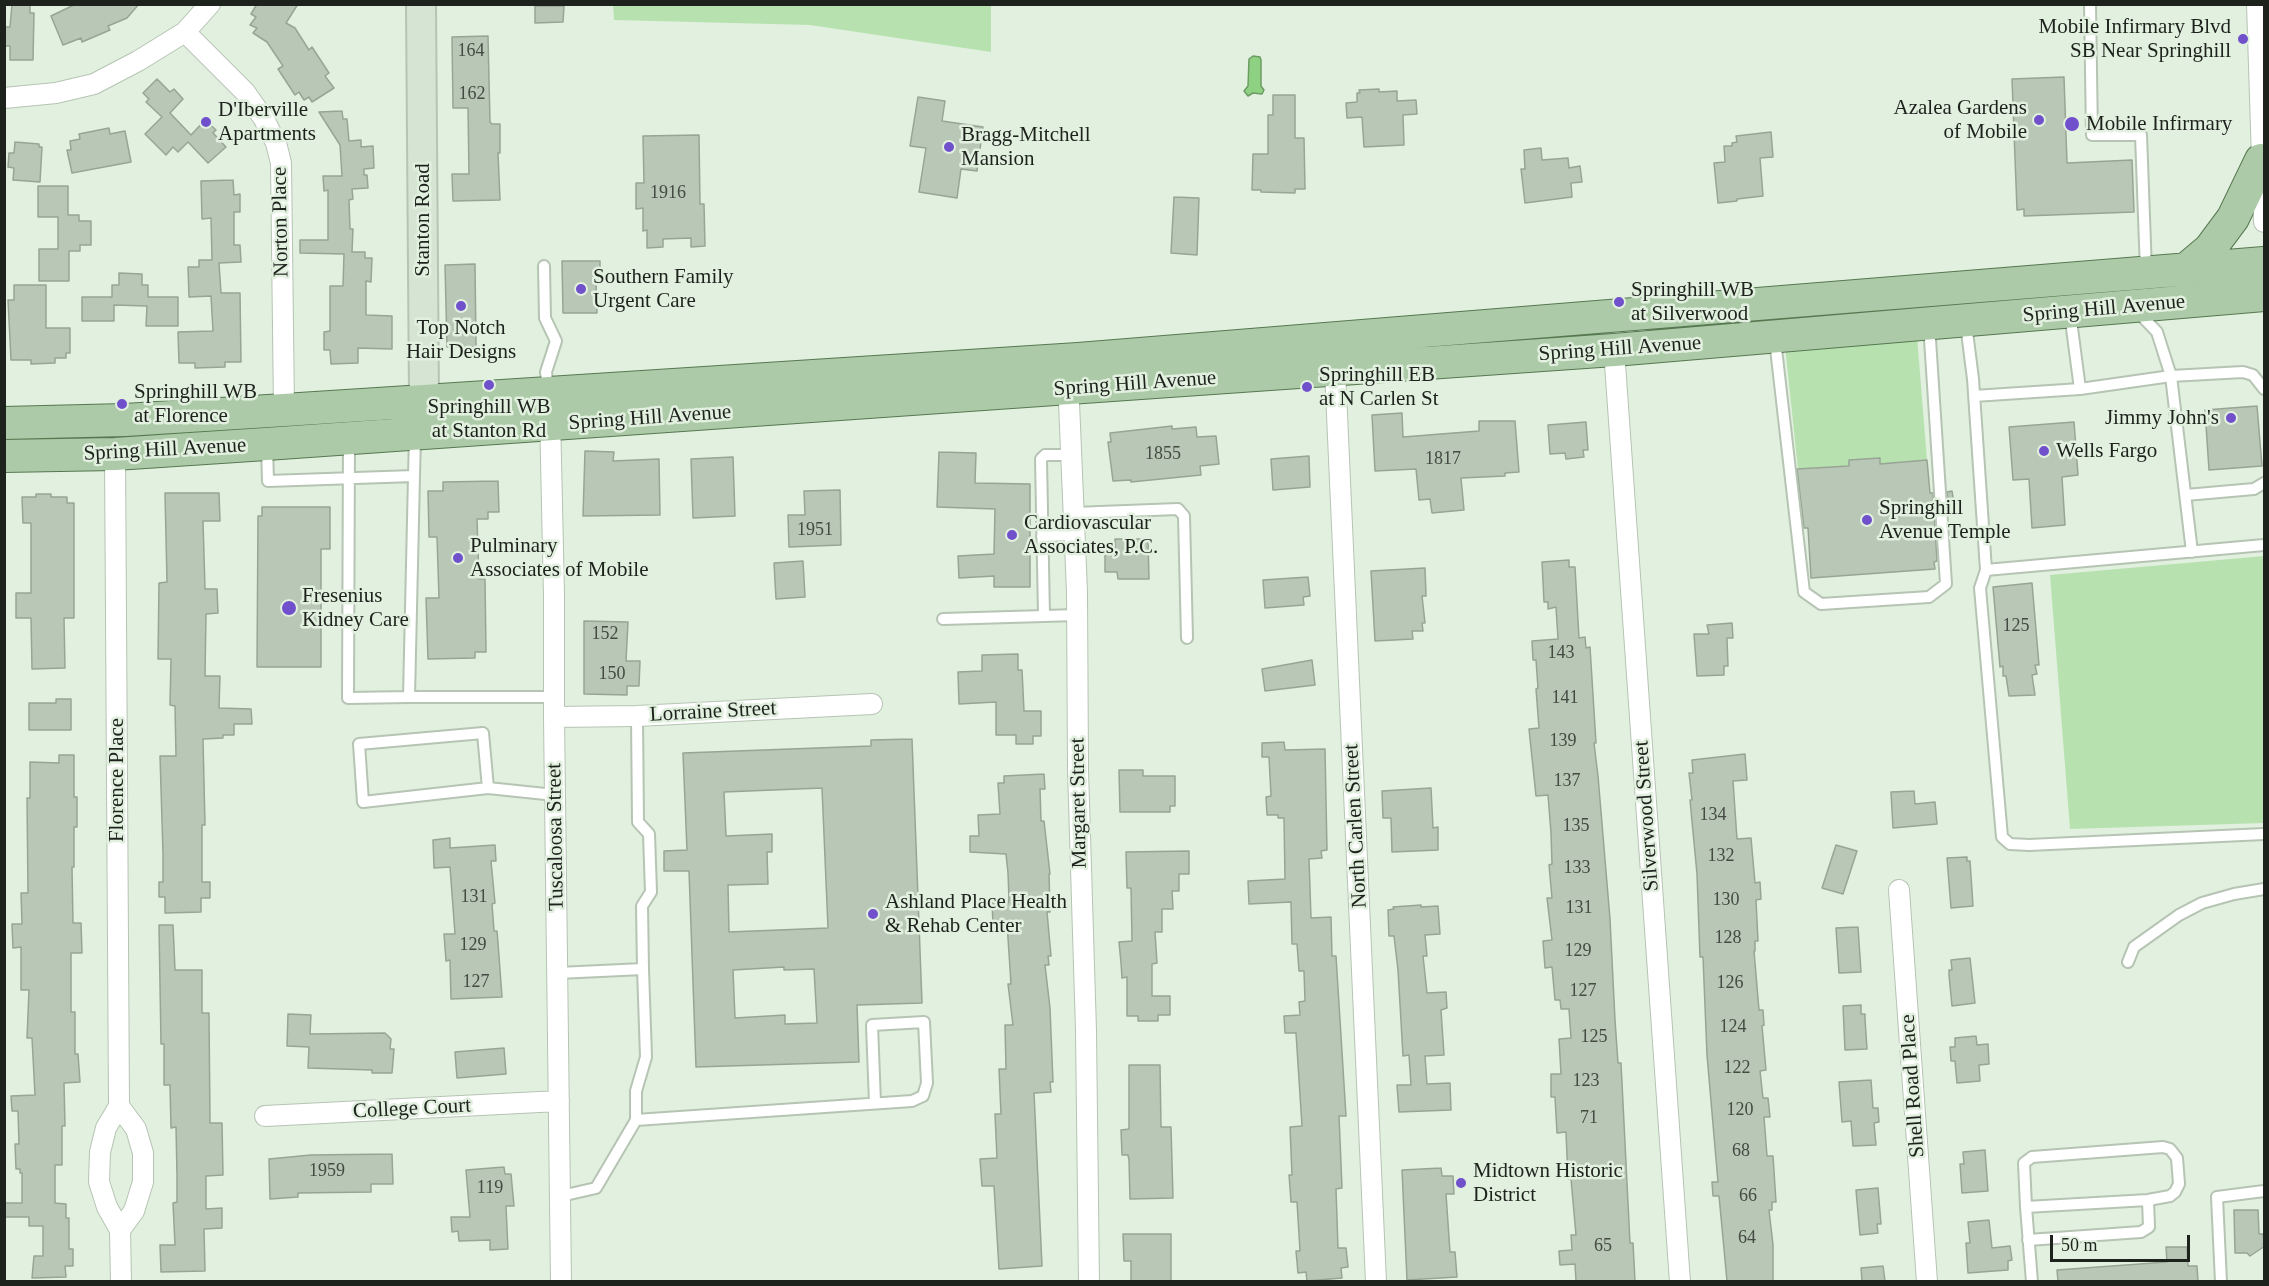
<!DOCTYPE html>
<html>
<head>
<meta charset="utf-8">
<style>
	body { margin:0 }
	#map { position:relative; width:2269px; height:1286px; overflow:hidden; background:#e2f0df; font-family:"Times New Roman",serif }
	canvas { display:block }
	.frame { position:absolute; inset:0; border:6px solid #1d221c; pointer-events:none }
	.scale { position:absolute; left:2050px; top:1235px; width:140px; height:27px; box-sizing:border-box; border:3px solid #1d221c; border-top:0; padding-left:8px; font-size:18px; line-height:21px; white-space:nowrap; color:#1d221c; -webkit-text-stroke:4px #e2f0df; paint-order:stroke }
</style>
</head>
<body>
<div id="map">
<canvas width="2269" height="1286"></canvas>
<div class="frame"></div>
<div class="scale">50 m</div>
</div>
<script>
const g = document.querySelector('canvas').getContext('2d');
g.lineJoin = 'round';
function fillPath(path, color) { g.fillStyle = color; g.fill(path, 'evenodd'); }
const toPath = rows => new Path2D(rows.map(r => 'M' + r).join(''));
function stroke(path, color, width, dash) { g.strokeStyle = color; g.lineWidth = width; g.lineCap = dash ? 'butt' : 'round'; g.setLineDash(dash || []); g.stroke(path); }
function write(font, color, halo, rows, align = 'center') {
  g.font = font + ' "Times New Roman",serif'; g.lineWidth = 5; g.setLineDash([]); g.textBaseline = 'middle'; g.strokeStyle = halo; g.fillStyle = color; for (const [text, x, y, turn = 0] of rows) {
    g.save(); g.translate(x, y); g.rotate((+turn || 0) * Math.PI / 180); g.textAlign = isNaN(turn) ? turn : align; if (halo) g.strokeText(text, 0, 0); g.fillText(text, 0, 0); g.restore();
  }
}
const green = toPath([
	[613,5,991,5,991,52,810,25,614,20],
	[1917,336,1927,460,1880,464,1879,458,1849,460,1849,466,1798,469,1785,346],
	[2264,556,2264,823,2070,829,2050,575]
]);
const water = toPath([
	[1253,56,1260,57,1261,60,1261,86,1264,90,1262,94,1253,93,1248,96,1244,91,1248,86,1249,59,1253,56]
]);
const building = toPath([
	[12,4,30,4,30,13,34,13,33,60,10,60,10,46,4,46,4,27,10,27,12,4],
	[76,4,139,4,127,18,108,26,110,30,82,42,81,38,63,45,51,16,76,4],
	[257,4,298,4,286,23,295,28,309,50,312,47,329,73,325,76,334,88,312,102,309,97,304,100,299,92,295,95,278,69,283,66,267,42,253,33,257,28,250,25,256,17,251,14,257,4],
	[535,6,564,6,563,22,535,23,535,6],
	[488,36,490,122,492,124,500,124,500,153,498,153,500,200,453,201,452,174,469,174,468,108,453,108,452,37,488,36],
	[2064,77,2067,163,2132,160,2134,212,2024,216,2024,209,2017,210,2012,79,2064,77],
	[157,79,170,92,174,89,183,99,170,113,191,135,205,120,216,130,213,133,226,147,208,163,188,142,178,152,173,147,166,155,145,134,162,117,146,102,149,99,143,93,157,79],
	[1379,89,1379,92,1397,91,1397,101,1416,100,1417,114,1403,115,1404,145,1364,147,1362,117,1347,118,1346,103,1357,102,1357,93,1360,93,1359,90,1379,89],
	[1273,95,1295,95,1295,138,1304,138,1305,189,1295,189,1295,193,1261,192,1261,190,1252,190,1253,154,1268,154,1268,115,1273,115,1273,95],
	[918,97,945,101,942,121,983,127,977,171,961,169,957,198,919,192,926,148,910,146,918,97],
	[342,111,343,119,347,119,349,141,361,140,361,147,373,146,374,168,364,169,364,175,367,175,368,188,352,189,353,199,349,200,350,229,353,229,352,252,365,252,365,258,372,258,371,282,366,281,366,315,392,316,392,349,358,348,358,363,331,364,330,350,324,350,324,332,330,331,330,286,343,286,344,254,300,253,300,240,328,240,328,190,324,191,323,176,342,176,340,145,319,112,342,111],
	[109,128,110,134,125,131,131,162,72,173,67,150,71,150,70,141,80,139,79,134,109,128],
	[1771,132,1773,157,1760,158,1763,196,1737,199,1737,201,1718,203,1714,163,1725,162,1724,146,1732,146,1732,143,1737,142,1736,136,1771,132],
	[699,135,700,204,704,204,705,246,691,247,691,238,663,239,663,247,647,248,647,230,643,231,643,208,636,209,636,183,644,183,643,136,699,135],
	[15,142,39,144,39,147,42,147,40,182,13,180,14,168,8,167,9,153,14,153,15,142],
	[1541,148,1542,160,1568,158,1569,168,1580,166,1582,182,1571,183,1572,197,1525,203,1521,169,1525,169,1524,150,1541,148],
	[233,180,234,195,240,194,240,212,234,212,234,245,240,245,241,262,219,263,221,293,240,293,241,362,225,362,225,367,195,368,195,363,179,363,178,332,213,331,211,296,189,297,188,267,199,267,199,260,212,260,211,218,202,219,201,181,233,180],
	[38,186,68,186,68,215,79,215,79,221,91,221,91,245,80,245,80,251,69,251,69,281,39,281,39,249,58,249,58,217,38,217,38,186],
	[1174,197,1199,198,1197,255,1171,253,1174,197],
	[562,261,600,261,600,283,596,283,597,313,563,313,562,261],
	[475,264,476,347,447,347,445,265,475,264],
	[119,273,142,274,142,285,148,285,148,297,178,297,178,326,146,326,147,306,114,305,114,321,82,321,82,297,112,297,112,285,119,285,119,273],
	[14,285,46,285,46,328,70,328,70,353,66,353,66,358,55,358,55,363,31,364,31,360,11,360,8,300,14,300,14,285],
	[2257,406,2262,466,2209,470,2205,410,2257,406],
	[1402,413,1403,437,1479,431,1479,421,1515,421,1519,472,1505,473,1505,476,1461,478,1464,510,1432,513,1430,499,1419,500,1416,469,1375,471,1372,415,1402,413],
	[1586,422,1588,450,1583,450,1584,457,1566,459,1565,453,1550,454,1548,425,1586,422],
	[2074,422,2078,475,2062,477,2065,525,2032,528,2029,479,2013,480,2009,427,2074,422],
	[1172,426,1172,429,1196,427,1197,437,1216,436,1219,464,1200,466,1201,475,1131,482,1131,480,1113,481,1108,442,1111,442,1110,433,1172,426],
	[585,451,614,452,613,461,659,459,660,515,583,516,585,451],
	[939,452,976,453,975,483,1030,484,1030,587,994,587,994,576,959,578,958,556,994,554,995,509,937,507,939,452],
	[1309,456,1310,487,1273,490,1271,459,1309,456],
	[733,457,735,516,693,518,691,459,733,457],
	[1880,458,1880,464,1927,460,1930,493,1933,493,1937,561,1934,562,1935,569,1811,578,1808,528,1804,528,1797,469,1849,466,1849,460,1880,458],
	[498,481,499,512,488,512,488,519,477,519,479,579,485,579,486,652,475,652,475,658,428,659,426,598,439,598,437,537,429,537,428,491,443,491,443,482,498,481],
	[840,490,841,545,789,547,788,515,805,515,804,491,840,490],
	[1952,491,1955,509,1949,510,1947,492,1952,491],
	[165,493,219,493,220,521,203,521,205,589,217,589,218,613,206,614,205,676,220,676,219,708,251,709,252,724,234,724,234,735,223,735,223,738,203,739,205,825,202,825,202,882,210,882,210,898,201,898,201,912,165,913,165,897,159,897,159,882,163,882,163,853,160,756,176,756,175,706,170,705,171,659,158,659,159,583,167,582,165,493],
	[36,494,51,494,51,497,67,497,67,503,74,503,74,618,64,618,65,668,32,669,31,618,16,618,16,593,31,593,31,523,23,523,22,497,36,497,36,494],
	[262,507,330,507,330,549,321,549,321,667,257,667,258,516,262,516,262,507],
	[1115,539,1148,539,1149,579,1118,579,1117,572,1105,572,1105,548,1115,548,1115,539],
	[1569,560,1569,567,1575,567,1579,638,1585,637,1586,648,1590,647,1596,743,1594,743,1598,776,1610,919,1615,1020,1618,1063,1621,1063,1630,1243,1633,1243,1635,1281,1576,1281,1575,1264,1560,1265,1559,1251,1572,1250,1571,1235,1576,1235,1571,1179,1568,1179,1566,1132,1557,1133,1555,1097,1551,1097,1551,1074,1561,1074,1559,1039,1571,1038,1569,1009,1561,1009,1560,1000,1555,1000,1552,967,1545,968,1543,941,1552,940,1547,898,1552,898,1549,865,1552,864,1551,833,1548,795,1536,796,1529,729,1539,728,1536,689,1538,688,1536,660,1533,660,1532,641,1558,639,1556,607,1548,609,1548,602,1544,602,1542,562,1569,560],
	[803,561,805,597,776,599,774,563,803,561],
	[1425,568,1426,596,1422,596,1425,623,1422,623,1423,631,1412,631,1413,639,1375,641,1371,571,1425,568],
	[1308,577,1310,596,1303,597,1304,605,1265,608,1263,580,1308,577],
	[2032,583,2039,665,2035,665,2037,674,2032,675,2035,695,2009,696,2006,676,2003,676,2003,666,2000,667,1993,587,2032,583],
	[584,621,628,622,626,661,640,661,639,686,627,686,627,695,584,694,584,621],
	[1732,623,1733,638,1727,638,1728,666,1724,666,1724,675,1697,676,1694,634,1709,634,1707,625,1732,623],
	[1018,654,1018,670,1022,670,1024,711,1041,711,1041,736,1033,736,1033,744,1016,744,1016,735,996,735,996,702,959,704,958,672,982,671,982,655,1018,654],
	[1312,660,1315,685,1265,691,1262,669,1312,660],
	[56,699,71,699,71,730,29,730,29,703,56,703,56,699],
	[912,739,922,1003,857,1005,859,1062,696,1067,689,871,664,871,664,851,687,850,683,753,871,746,871,740,912,739],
	[822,788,828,928,729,932,728,885,768,884,767,852,772,852,772,834,726,836,724,792,822,788],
	[784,967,784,970,814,969,817,1023,785,1024,785,1015,735,1018,733,970,784,967],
	[1284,742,1285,750,1325,749,1327,850,1321,851,1322,858,1309,859,1311,918,1331,917,1332,956,1336,956,1346,1116,1339,1116,1342,1188,1336,1189,1338,1248,1346,1248,1348,1267,1341,1268,1342,1278,1307,1281,1306,1272,1298,1273,1296,1251,1300,1251,1297,1202,1291,1202,1290,1188,1289,1175,1292,1175,1290,1127,1302,1126,1296,1033,1285,1033,1284,1016,1300,1015,1299,1002,1305,1001,1304,971,1299,971,1297,944,1292,944,1291,902,1249,904,1248,881,1285,879,1284,818,1278,818,1278,815,1267,815,1266,797,1271,796,1269,757,1262,757,1262,743,1284,742],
	[1745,754,1747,780,1733,781,1737,839,1751,838,1755,883,1760,882,1761,899,1756,900,1758,941,1755,941,1755,951,1754,951,1759,1010,1763,1010,1764,1025,1762,1026,1766,1070,1760,1071,1763,1098,1768,1098,1770,1117,1764,1117,1767,1156,1773,1156,1776,1202,1772,1202,1772,1210,1769,1210,1773,1245,1773,1281,1727,1281,1719,1196,1713,1196,1712,1182,1718,1182,1707,1055,1703,957,1700,957,1697,874,1690,800,1692,800,1689,773,1693,773,1692,760,1745,754],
	[59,755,74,755,74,797,77,797,77,827,74,827,74,867,72,867,73,923,81,923,82,953,71,953,71,1012,75,1012,75,1054,78,1054,80,1082,64,1083,65,1126,62,1126,62,1165,55,1165,55,1203,66,1204,66,1218,69,1218,69,1249,73,1249,73,1266,65,1266,66,1277,32,1278,34,1256,43,1256,43,1226,29,1226,29,1217,4,1217,4,1203,22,1203,22,1173,20,1173,20,1169,16,1169,15,1144,19,1144,18,1111,12,1111,11,1096,35,1095,32,1038,27,1038,29,990,21,990,21,947,13,948,12,924,22,924,21,893,28,893,27,798,30,798,30,762,59,763,59,755],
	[1119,770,1143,770,1143,776,1175,776,1175,806,1170,806,1170,812,1120,812,1119,770],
	[1044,774,1045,789,1040,789,1041,821,1044,821,1050,874,1049,874,1050,912,1047,912,1051,956,1048,956,1049,965,1045,965,1050,1008,1053,1082,1050,1082,1051,1092,1034,1093,1042,1266,999,1269,994,1186,982,1186,980,1159,997,1158,995,1114,1001,1114,999,1069,1006,1069,1005,1025,1013,1025,1008,984,1011,984,1007,923,993,924,992,903,1008,903,1009,899,1008,873,1006,854,970,852,970,836,979,836,978,815,1000,814,998,783,1004,783,1004,776,1044,774],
	[1431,788,1433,828,1438,827,1438,850,1392,852,1391,818,1383,818,1382,791,1431,788],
	[1914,791,1915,804,1935,802,1937,824,1893,828,1891,792,1914,791],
	[450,838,450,848,495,845,496,861,491,861,495,903,492,904,494,931,497,931,498,943,502,997,451,999,450,960,446,961,444,934,455,934,450,867,434,868,433,840,450,838],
	[1836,845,1857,851,1843,894,1822,888,1836,845],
	[1189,851,1189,874,1179,874,1179,891,1172,891,1173,909,1162,909,1162,932,1155,932,1157,963,1152,964,1152,996,1170,996,1170,1015,1158,1015,1158,1021,1138,1021,1138,1016,1127,1016,1127,977,1122,978,1121,963,1119,942,1132,941,1131,888,1127,888,1126,852,1189,851],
	[1967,857,1967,861,1970,861,1973,906,1951,908,1947,858,1967,857],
	[1421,905,1421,907,1438,906,1440,934,1425,935,1427,956,1423,956,1427,993,1446,992,1447,1008,1441,1010,1444,1055,1425,1056,1427,1084,1450,1083,1451,1110,1399,1112,1397,1085,1411,1085,1409,1055,1403,1056,1398,970,1394,936,1389,936,1388,910,1394,909,1393,907,1421,905],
	[159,925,173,925,175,970,202,970,202,1013,209,1013,210,1123,222,1123,223,1175,206,1176,206,1209,222,1208,222,1228,204,1229,205,1271,161,1272,160,1245,175,1245,173,1203,177,1202,177,1176,176,1127,171,1128,170,1085,164,1085,164,1044,161,1044,159,925],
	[1858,927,1861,972,1839,973,1836,928,1858,927],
	[1970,958,1975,1003,1952,1006,1949,975,1949,970,1952,970,1951,960,1970,958],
	[1861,1005,1861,1014,1865,1014,1865,1019,1867,1049,1845,1050,1843,1006,1861,1005],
	[288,1014,311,1015,310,1034,385,1033,391,1039,390,1049,394,1049,392,1073,372,1073,372,1070,308,1068,309,1047,287,1046,288,1014],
	[1976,1036,1977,1045,1988,1044,1989,1064,1979,1065,1980,1081,1957,1083,1955,1061,1951,1061,1950,1047,1955,1047,1955,1038,1976,1036],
	[504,1048,506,1074,457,1078,455,1052,504,1048],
	[1129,1065,1160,1065,1161,1127,1171,1127,1173,1198,1130,1199,1129,1160,1128,1155,1122,1155,1121,1130,1129,1129,1129,1065],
	[1871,1080,1873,1108,1878,1108,1879,1122,1874,1123,1876,1145,1853,1146,1851,1121,1842,1122,1839,1082,1871,1080],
	[1985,1150,1988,1191,1962,1193,1960,1164,1964,1164,1963,1152,1985,1150],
	[392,1154,393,1184,371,1184,371,1192,298,1193,298,1197,270,1199,269,1159,311,1155,392,1154],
	[504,1167,505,1174,511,1174,514,1206,506,1206,508,1249,490,1250,490,1240,459,1241,458,1231,452,1232,451,1217,470,1217,466,1170,504,1167],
	[1441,1168,1442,1176,1453,1176,1454,1194,1446,1194,1450,1252,1455,1252,1457,1277,1407,1280,1402,1170,1441,1168],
	[1878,1188,1881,1224,1877,1224,1878,1233,1860,1235,1856,1190,1878,1188],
	[2234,1210,2258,1210,2259,1234,2263,1234,2265,1246,2250,1256,2247,1253,2235,1253,2234,1210],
	[1989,1220,1992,1248,2010,1246,2012,1260,2008,1261,2008,1270,1968,1273,1966,1243,1970,1243,1968,1222,1989,1220],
	[1123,1234,1171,1234,1171,1281,1131,1281,1131,1261,1124,1261,1123,1234],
	[2166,1247,2187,1247,2188,1266,2197,1266,2198,1281,2058,1281,2057,1270,2167,1262,2166,1247],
	[1883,1266,1885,1281,1862,1281,1861,1268,1883,1266]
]);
const lane = toPath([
	[2090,4,2092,135,2141,135,2146,271],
	[544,266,545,318,556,341,546,372,548,390],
	[2137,311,2157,332,2171,376,2192,552],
	[1966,324,1973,379,1986,570,1980,588,2002,837,2010,844,2029,845,2264,834],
	[1775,340,1804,592,1821,604,1929,597,1946,584,1929,324],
	[2080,389,2171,376,2243,372,2253,375,2264,389],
	[1974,396,2080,389,2070,313],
	[349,441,348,698,409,697],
	[267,447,268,481,414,476,415,437],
	[414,476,409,697,554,697],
	[2186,495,2254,489,2264,483],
	[1074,513,1178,509,1184,516,1187,638],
	[1042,536,1075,535],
	[1986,570,2264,545],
	[1044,616,1041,459,1045,455,1071,455],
	[943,619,1077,615],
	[488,788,363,802,359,744,483,733,488,788,555,795],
	[2128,962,2134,947,2179,915,2202,903,2234,894,2264,889],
	[558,973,643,969,642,906,651,892,649,834,638,822,637,716],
	[636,1120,636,1091,646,1057,643,969],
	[561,1196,596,1188,636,1120,912,1101,923,1096,927,1083,924,1022,872,1025,875,1103],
	[2026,1207,2148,1200,2170,1196,2175,1192,2179,1184,2177,1158,2170,1149,2163,1147,2032,1157,2024,1163,2026,1207,2032,1282],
	[2028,1240,2141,1232,2149,1227,2148,1200],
	[2221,1282,2217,1197,2264,1191]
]);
const street = toPath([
	[2257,4,2264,222],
	[185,32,245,92,264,119,276,143,281,163,284,410],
	[4,98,56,93,94,84,138,61,185,32,210,4],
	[1614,350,1680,1282],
	[1335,370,1376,1282],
	[1068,379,1077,592,1078,770,1086,1031,1089,1282],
	[550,414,554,596,554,717,561,1282],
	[115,454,119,1106,106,1128,100,1152,99,1182,107,1207,120,1230,121,1282],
	[554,717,637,716,872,704],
	[1899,890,1927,1282],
	[119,1106,136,1129,143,1153,143,1182,134,1211,120,1230],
	[265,1116,559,1101]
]);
const secondary = toPath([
	[418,423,424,401,421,4]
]);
const primary = toPath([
	[2184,271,2210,249,2233,218,2261,160],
	[4,423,125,420,284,410,1078,359,2264,263],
	[4,456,115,454,266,444,1614,350,2264,295]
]);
const markers = [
	[2243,39,6,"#7051cb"],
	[2039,120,6,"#7051cb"],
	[206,122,6,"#7051cb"],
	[2072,124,8,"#7051cb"],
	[949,147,6,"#7051cb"],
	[581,289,6,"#7051cb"],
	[1619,302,6,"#7051cb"],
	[461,306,6,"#7051cb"],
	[489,385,6,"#7051cb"],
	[1307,387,6,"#7051cb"],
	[122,404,6,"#7051cb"],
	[2231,418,6,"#7051cb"],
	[2044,451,6,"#7051cb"],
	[1867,520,6,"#7051cb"],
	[1012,535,6,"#7051cb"],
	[458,558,6,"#7051cb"],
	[289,608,8,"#7051cb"],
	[873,914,6,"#7051cb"],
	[1461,1183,6,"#7051cb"]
];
const numberNames = [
	["164",471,51],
	["162",472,94],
	["1916",668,193],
	["1855",1163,454],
	["1817",1443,459],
	["1951",815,530],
	["125",2016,626],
	["152",605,634],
	["143",1561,653],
	["150",612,674],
	["141",1565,698],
	["139",1563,741],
	["137",1567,781],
	["134",1713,815],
	["135",1576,826],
	["132",1721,856],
	["133",1577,868],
	["131",474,897],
	["130",1726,900],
	["131",1579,908],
	["128",1728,938],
	["129",473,945],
	["129",1578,951],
	["127",476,982],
	["126",1730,983],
	["127",1583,991],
	["124",1733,1027],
	["125",1594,1037],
	["122",1737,1068],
	["123",1586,1081],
	["120",1740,1110],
	["71",1589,1118],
	["68",1741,1151],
	["1959",327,1171],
	["119",490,1188],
	["66",1748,1196],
	["64",1747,1238],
	["65",1603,1246]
];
const poiNames = [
	["Mobile Infirmary Blvd",2231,27,"right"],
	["SB Near Springhill",2231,51,"right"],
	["Azalea Gardens",2027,108,"right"],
	["of Mobile",2027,132,"right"],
	["D'Iberville",218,110],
	["Apartments",218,134],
	["Mobile Infirmary",2086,124],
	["Bragg-Mitchell",961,135],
	["Mansion",961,159],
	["Southern Family",593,277],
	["Urgent Care",593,301],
	["Springhill WB",1631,290],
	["at Silverwood",1631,314],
	["Top Notch",461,328,"center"],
	["Hair Designs",461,352,"center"],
	["Springhill EB",1319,375],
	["at N Carlen St",1319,399],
	["Springhill WB",134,392],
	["at Florence",134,416],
	["Springhill WB",489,407,"center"],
	["at Stanton Rd",489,431,"center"],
	["Jimmy John's",2219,418,"right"],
	["Wells Fargo",2056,451],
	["Springhill",1879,508],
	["Avenue Temple",1879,532],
	["Cardiovascular",1024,523],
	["Associates, P.C.",1024,547],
	["Pulminary",470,546],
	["Associates of Mobile",470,570],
	["Fresenius",302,596],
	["Kidney Care",302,620],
	["Ashland Place Health",885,902],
	["& Rehab Center",885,926],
	["Midtown Historic",1473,1171],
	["District",1473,1195]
];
const streetNames = [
	["Stanton Road",423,220,-90],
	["Norton Place",281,222,-91],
	["Spring Hill Avenue",2104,309,-5],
	["Spring Hill Avenue",1620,349,-4],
	["Spring Hill Avenue",1135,384,-4],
	["Spring Hill Avenue",650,418,-4],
	["Spring Hill Avenue",165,450,-3],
	["Lorraine Street",713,712,-3],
	["Florence Place",117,780,-90],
	["Margaret Street",1079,803,-91],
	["Silverwood Street",1647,816,-94],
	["North Carlen Street",1356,826,-93],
	["Tuscaloosa Street",556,837,-91],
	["Shell Road Place",1913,1086,-94],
	["College Court",412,1109,-3]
];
fillPath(green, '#b7e2b0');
fillPath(water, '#8ed182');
stroke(water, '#6c9c63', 1.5);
fillPath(building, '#b9c7b6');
stroke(building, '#98a595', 1.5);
stroke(lane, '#b6c4b4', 14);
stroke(street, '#b6c4b4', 22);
stroke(secondary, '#b6c4b4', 32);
stroke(primary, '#567850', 34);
stroke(lane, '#fff', 10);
stroke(street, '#fff', 20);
stroke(secondary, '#d6e5d3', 28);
stroke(primary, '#accaa7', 32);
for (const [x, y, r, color] of markers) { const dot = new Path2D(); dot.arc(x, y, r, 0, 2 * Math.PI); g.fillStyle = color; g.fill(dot); stroke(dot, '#e2f0df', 2); }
write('18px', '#444b42', null, numberNames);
write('21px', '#1d221c', '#e2f0df', poiNames, 'left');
write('21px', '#1d221c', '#e2f0df', streetNames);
</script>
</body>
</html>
